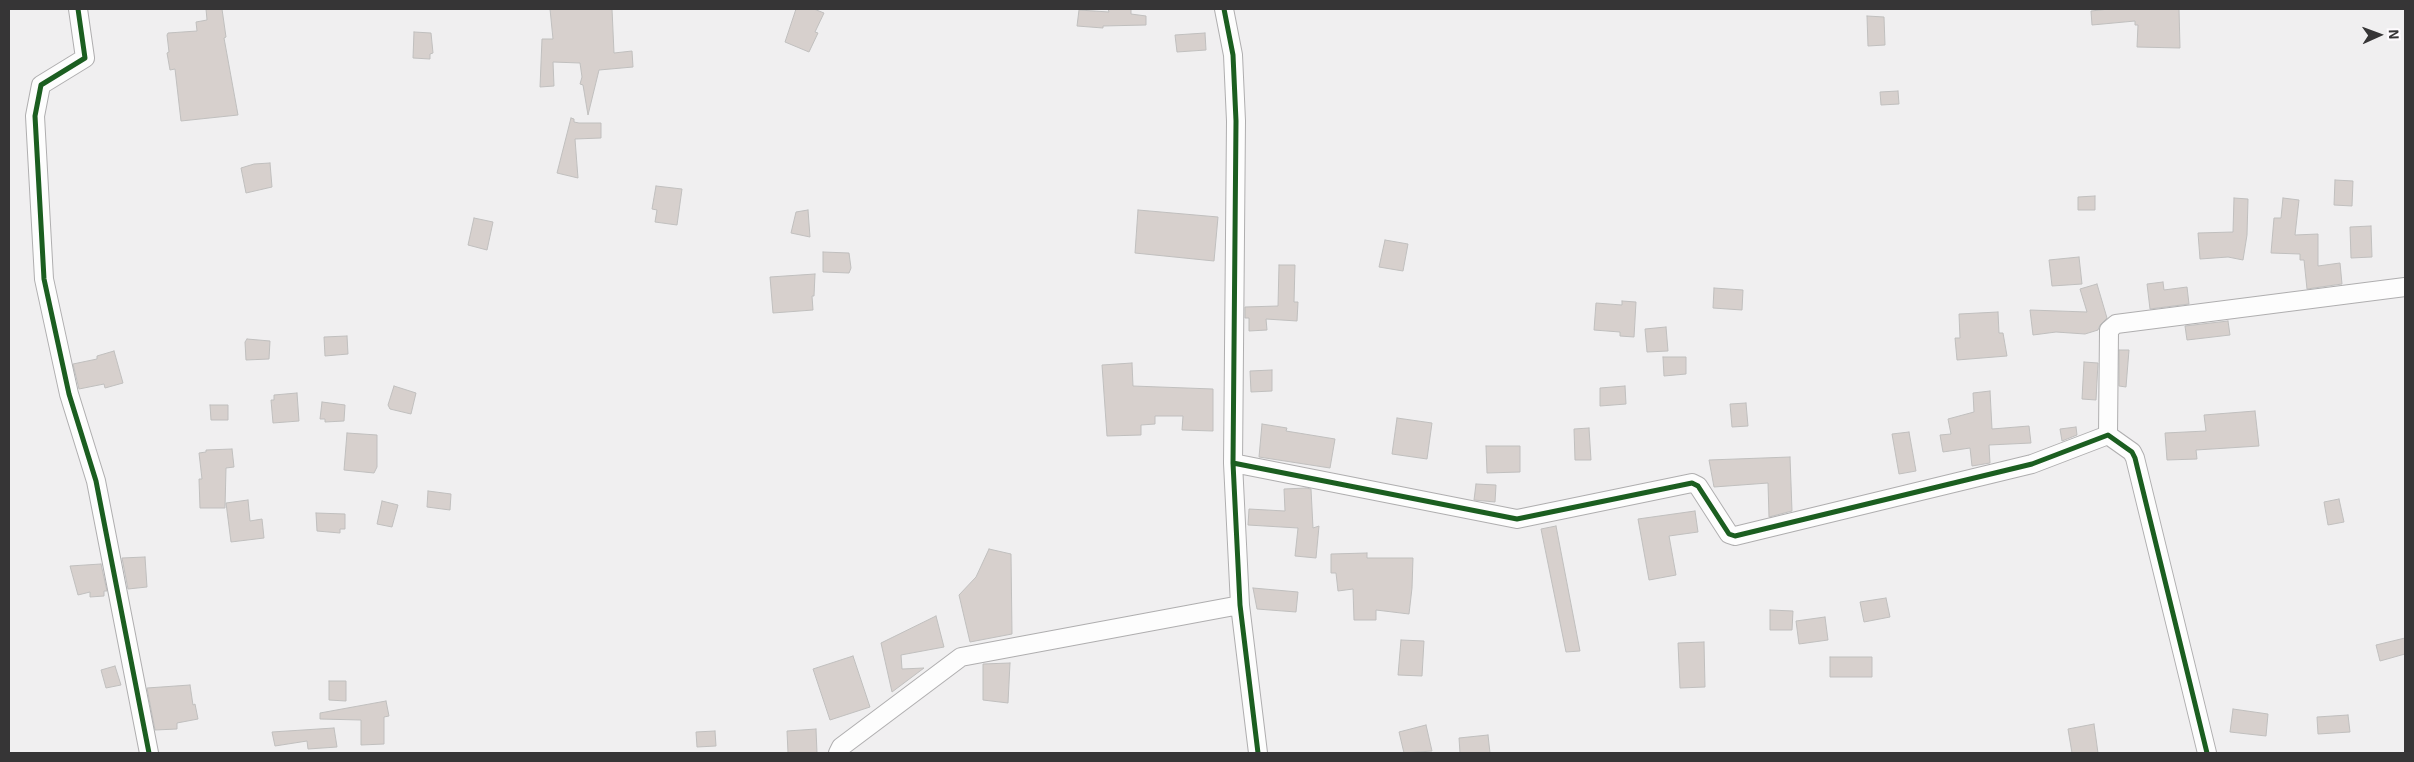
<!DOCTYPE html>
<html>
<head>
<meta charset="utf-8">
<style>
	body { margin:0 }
	#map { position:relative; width:2414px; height:762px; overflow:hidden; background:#f0eff0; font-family:"Exo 2",sans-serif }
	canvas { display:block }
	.frame { position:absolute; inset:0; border:10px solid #363536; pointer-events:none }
	.north { position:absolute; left:2354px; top:10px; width:50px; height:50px; -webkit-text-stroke:4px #fefbfe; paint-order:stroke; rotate:88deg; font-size:14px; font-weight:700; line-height:20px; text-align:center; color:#363536 }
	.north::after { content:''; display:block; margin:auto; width:18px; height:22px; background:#363536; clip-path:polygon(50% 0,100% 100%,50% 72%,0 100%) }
</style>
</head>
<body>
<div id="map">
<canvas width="2414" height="762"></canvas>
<div class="frame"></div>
<div class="north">N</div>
</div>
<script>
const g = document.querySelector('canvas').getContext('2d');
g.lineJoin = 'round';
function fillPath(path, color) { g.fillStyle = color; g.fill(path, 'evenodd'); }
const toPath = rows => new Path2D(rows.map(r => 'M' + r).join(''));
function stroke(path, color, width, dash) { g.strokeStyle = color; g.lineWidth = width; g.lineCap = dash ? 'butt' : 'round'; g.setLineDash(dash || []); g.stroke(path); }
const building = toPath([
	[206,9,222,9,226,37,224,38,238,115,181,121,175,69,170,70,167,53,169,52,167,35,168,33,197,31,196,22,207,20,206,9],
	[550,9,612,9,614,53,632,51,633,67,599,70,588,115,583,85,580,84,582,77,580,63,553,62,554,86,540,87,542,39,553,39,550,9],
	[796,9,814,9,824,13,815,32,818,33,809,52,785,42,796,9],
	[1108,9,1131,9,1131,14,1146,16,1146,25,1103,26,1103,28,1077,26,1079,10,1109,12,1108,9],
	[2109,9,2179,9,2180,48,2137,47,2138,25,2135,25,2135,21,2092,25,2091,11,2109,9],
	[1867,16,1884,17,1885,45,1868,46,1867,16],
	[414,32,431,33,433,53,430,54,430,59,413,58,414,32],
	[1205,33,1206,50,1177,52,1175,35,1205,33],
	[1898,91,1899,104,1881,105,1880,92,1898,91],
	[571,118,574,119,574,122,579,123,601,123,601,138,575,139,578,178,557,173,571,118],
	[270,163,272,187,246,193,241,168,254,164,270,163],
	[2335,180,2353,181,2352,206,2334,205,2335,180],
	[656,186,682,189,677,225,655,222,657,210,652,209,656,186],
	[2095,196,2095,210,2078,210,2078,197,2095,196],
	[2234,198,2248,199,2247,235,2243,260,2228,257,2200,259,2198,233,2233,232,2234,198],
	[2283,198,2299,200,2295,235,2318,234,2318,266,2340,263,2342,284,2307,289,2304,260,2300,260,2300,254,2271,253,2274,218,2281,218,2283,198],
	[808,210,810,237,791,233,796,212,808,210],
	[1138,210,1218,217,1214,261,1135,253,1138,210],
	[474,218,493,222,487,250,468,245,474,218],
	[2371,226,2372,257,2351,258,2350,227,2371,226],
	[1385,240,1408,244,1403,271,1379,267,1385,240],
	[823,252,849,253,851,268,849,273,823,272,823,252],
	[2079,257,2082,284,2052,286,2049,260,2079,257],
	[1279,265,1295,265,1294,302,1298,302,1297,321,1266,319,1267,330,1249,331,1249,318,1245,318,1245,307,1278,306,1279,265],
	[815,274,814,296,812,296,813,310,773,313,770,277,815,274],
	[2163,282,2164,290,2187,287,2189,304,2150,309,2147,284,2163,282],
	[2097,284,2107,318,2100,325,2098,330,2085,334,2056,332,2033,335,2030,310,2087,312,2080,289,2097,284],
	[1714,288,1743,290,1742,310,1713,308,1714,288],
	[1622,301,1636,302,1634,337,1620,336,1620,332,1594,330,1596,303,1622,305,1622,301],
	[1998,312,1999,333,2003,333,2007,356,1957,360,1955,338,1960,338,1959,314,1998,312],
	[2228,321,2230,335,2187,340,2185,326,2228,321],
	[1666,327,1668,351,1647,352,1645,329,1666,327],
	[347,336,348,354,325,356,324,337,347,336],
	[247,339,270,341,269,359,246,360,245,342,247,339],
	[2119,350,2129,350,2126,387,2119,386,2119,350],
	[114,351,123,383,105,388,104,384,79,389,73,364,97,359,97,356,114,351],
	[1663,357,1686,357,1686,374,1664,376,1663,357],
	[2084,362,2098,363,2096,400,2082,399,2084,362],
	[1132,363,1133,386,1213,389,1213,431,1182,430,1183,416,1155,416,1155,424,1141,425,1141,435,1107,436,1102,365,1132,363],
	[1272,370,1272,391,1251,392,1250,371,1272,370],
	[394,386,416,393,411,414,390,409,388,405,394,386],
	[1625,386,1626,404,1600,406,1600,388,1625,386],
	[1990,391,1992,429,2029,426,2031,443,1989,445,1990,463,1972,466,1970,448,1943,452,1940,435,1951,434,1948,419,1974,412,1973,393,1990,391],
	[297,393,299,421,273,423,271,400,274,400,274,395,297,393],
	[322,402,345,405,344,421,325,422,325,419,320,419,322,402],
	[1746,403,1748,426,1732,427,1730,404,1746,403],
	[210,405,228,405,228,420,211,420,210,405],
	[2255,411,2259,446,2196,450,2197,459,2167,460,2165,433,2206,431,2204,415,2255,411],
	[1397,418,1432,423,1427,459,1392,454,1397,418],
	[1262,424,1287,428,1286,431,1335,439,1330,468,1259,457,1262,424],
	[2076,427,2077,435,2062,441,2060,429,2076,427],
	[1589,428,1591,460,1575,460,1574,429,1589,428],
	[1909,432,1916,471,1899,474,1892,434,1909,432],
	[347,433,377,435,377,467,374,473,344,470,347,433],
	[1486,446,1520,446,1520,472,1487,473,1486,446],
	[232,449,234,467,226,468,225,508,200,508,199,479,202,479,199,453,206,452,206,450,232,449],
	[1790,457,1792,511,1769,517,1768,483,1714,487,1709,460,1790,457],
	[1476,484,1496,485,1495,502,1474,500,1476,484],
	[1306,488,1311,489,1313,528,1319,526,1316,558,1295,556,1298,528,1248,525,1249,509,1285,511,1284,489,1306,488],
	[428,491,451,494,450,510,427,507,428,491],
	[2339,499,2344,522,2328,525,2324,502,2339,499],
	[248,500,250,521,262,519,264,538,231,542,226,503,248,500],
	[382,501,398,505,392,527,377,524,382,501],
	[1695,511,1698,532,1669,536,1676,575,1649,580,1638,519,1695,511],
	[316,513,345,514,345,529,340,529,340,533,317,531,316,513],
	[1556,526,1580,651,1566,652,1541,529,1556,526],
	[989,549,1011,554,1012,634,970,642,959,595,976,577,989,549],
	[1367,553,1367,558,1413,558,1412,588,1409,614,1376,610,1376,620,1354,620,1353,589,1338,591,1336,573,1331,573,1331,554,1367,553],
	[145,557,147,587,128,589,122,558,145,557],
	[101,564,107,591,104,591,104,596,90,597,90,592,78,595,70,566,101,564],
	[1253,588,1298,592,1296,612,1257,609,1253,588],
	[1886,598,1890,617,1864,622,1860,602,1886,598],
	[1770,610,1793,611,1792,630,1770,630,1770,610],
	[936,616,944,647,901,655,902,669,924,668,892,692,881,643,936,616],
	[1825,617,1828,640,1799,644,1796,621,1825,617],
	[2405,638,2405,654,2380,661,2376,645,2405,638],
	[1401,640,1424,641,1422,676,1398,675,1401,640],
	[1704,642,1705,687,1680,688,1678,643,1704,642],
	[853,656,870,707,830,720,813,669,853,656],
	[1830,657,1872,657,1872,677,1830,677,1830,657],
	[1010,663,1008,703,983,700,983,664,1010,663],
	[115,666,121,685,106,688,101,670,115,666],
	[329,681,346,681,346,701,329,700,329,681],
	[190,685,193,705,195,704,198,719,177,723,177,729,155,730,147,688,190,685],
	[386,701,389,716,384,717,384,744,361,745,361,720,320,719,320,713,386,701],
	[2233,709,2268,714,2266,736,2230,732,2233,709],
	[2348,715,2350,732,2318,734,2317,717,2348,715],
	[2094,724,2098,753,2072,753,2068,729,2094,724],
	[1426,725,1432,751,1404,753,1399,732,1426,725],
	[334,728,337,747,308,749,307,741,275,746,272,732,334,728],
	[816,729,817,753,788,753,787,731,816,729],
	[715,731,716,746,697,747,696,732,715,731],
	[1488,735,1490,753,1460,753,1459,738,1488,735]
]);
const minor = toPath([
	[78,9,85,58,41,85,35,116,44,279,69,394,96,481,149,753],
	[1224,9,1233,55,1236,121,1233,463,1240,605,1258,753],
	[2108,435,2109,330,2116,324,2405,287],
	[1233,463,1517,519,1692,483,1698,486,1729,534,1735,536,2032,464,2108,435,2132,452,2135,458,2207,753],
	[838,753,841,747,961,657,1240,605]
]);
const cycleway = toPath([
	[78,9,85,58,41,85,35,116,44,279,69,394,96,481,149,753],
	[1224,9,1233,55,1236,121,1233,463,1240,605,1258,753],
	[1233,463,1517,519,1692,483,1698,486,1729,534,1735,536,2032,464,2108,435,2132,452,2135,458,2207,753]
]);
fillPath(building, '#d7d0cd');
stroke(building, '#c0bfbe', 1);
stroke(minor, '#afaeaf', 20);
stroke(minor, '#fdfdfd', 18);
stroke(cycleway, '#1b5e20', 5);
</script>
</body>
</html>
